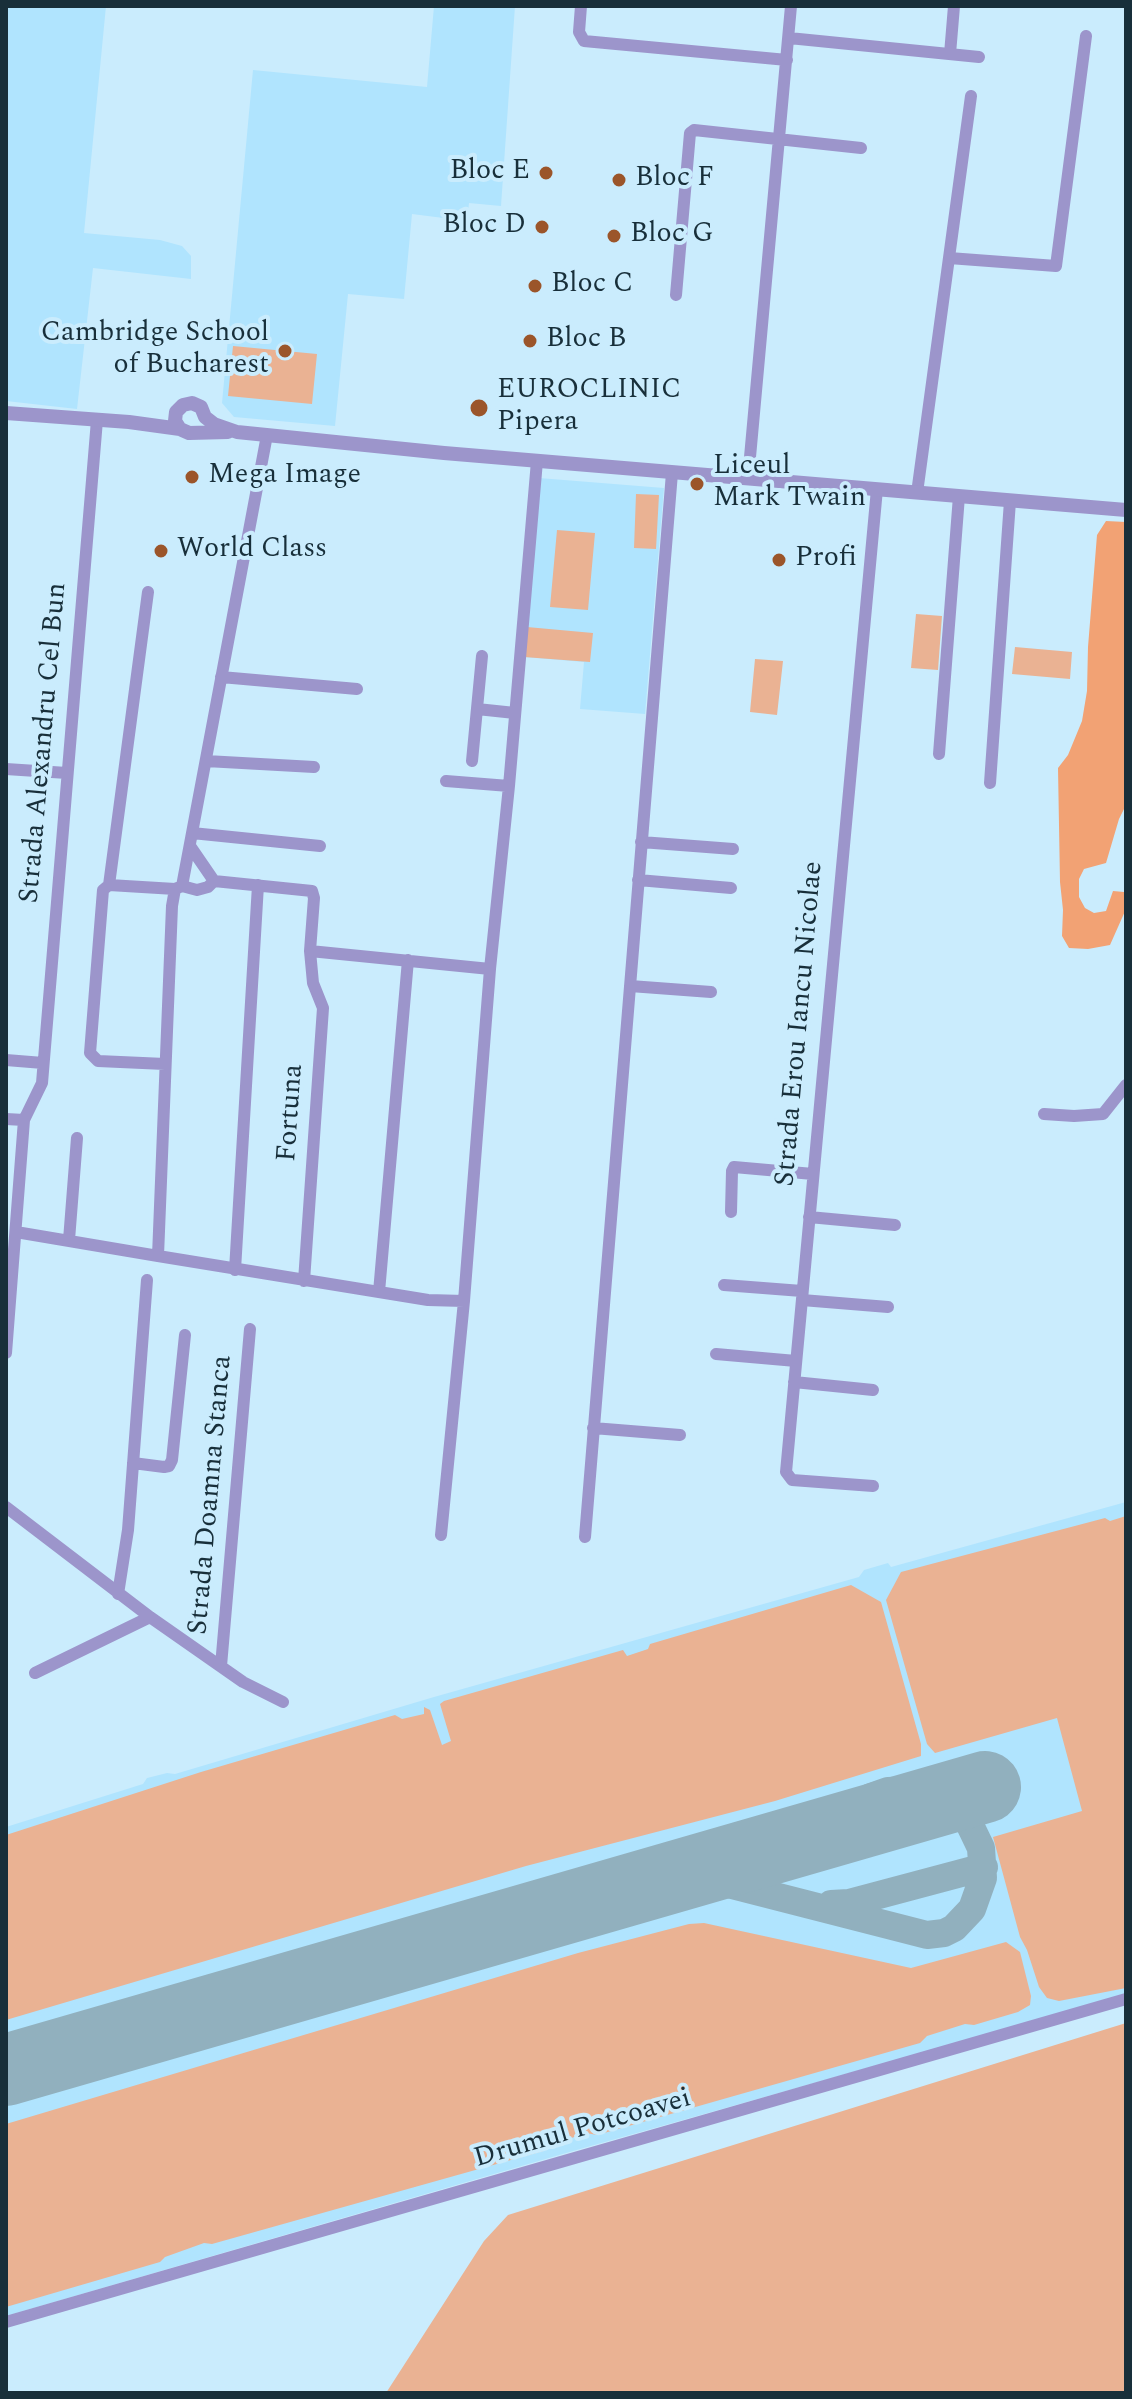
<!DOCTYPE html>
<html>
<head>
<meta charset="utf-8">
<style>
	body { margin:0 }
	#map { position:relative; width:1132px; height:2399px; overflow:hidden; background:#caecfd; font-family:Spectral,serif }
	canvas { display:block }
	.frame { position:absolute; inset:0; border:8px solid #182f3a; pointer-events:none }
</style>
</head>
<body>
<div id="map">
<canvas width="1132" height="2399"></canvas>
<div class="frame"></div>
</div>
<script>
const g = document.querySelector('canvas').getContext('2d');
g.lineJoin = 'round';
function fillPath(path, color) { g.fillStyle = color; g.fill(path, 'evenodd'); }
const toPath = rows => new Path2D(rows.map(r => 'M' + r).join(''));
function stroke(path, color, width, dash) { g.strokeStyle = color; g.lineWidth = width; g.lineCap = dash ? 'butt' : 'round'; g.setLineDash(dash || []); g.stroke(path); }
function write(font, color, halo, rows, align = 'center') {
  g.font = font + ' Spectral,serif'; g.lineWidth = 8; g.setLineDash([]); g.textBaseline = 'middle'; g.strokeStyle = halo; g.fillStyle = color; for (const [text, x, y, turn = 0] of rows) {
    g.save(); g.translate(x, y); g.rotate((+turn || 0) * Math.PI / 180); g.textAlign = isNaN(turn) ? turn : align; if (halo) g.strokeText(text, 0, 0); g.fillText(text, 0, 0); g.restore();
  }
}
const built = toPath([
	[6,6,106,6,84,233,160,240,182,246,191,256,191,279,93,268,77,409,6,401],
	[434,6,515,6,501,206,469,203,467,221,412,214,404,299,348,294,335,426,234,417,222,403,253,70,427,87],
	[539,478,664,488,645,714,580,709,584,662,524,657],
	[1126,1502,1126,1995,573,2151,6,2316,6,1827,143,1784,147,1778,167,1773,175,1774,434,1697,859,1577,864,1570,888,1563,891,1567]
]);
const green = toPath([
	[233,346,317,354,312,404,228,396],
	[636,494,659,495,656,549,634,548],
	[557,530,595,533,588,610,550,607],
	[916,614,942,616,938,670,911,668],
	[527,627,593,633,590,662,524,657],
	[1015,647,1072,652,1070,679,1012,674],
	[755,659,783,661,777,715,750,712],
	[1126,1516,1126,1988,1059,2001,1047,1998,1039,1987,1027,1950,1020,1937,993,1837,1082,1811,1057,1718,935,1753,927,1744,886,1600,901,1572,1105,1518,1110,1521],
	[851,1585,881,1602,921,1744,921,1756,775,1801,526,1866,6,2020,6,1835,201,1772,395,1715,402,1719,424,1714,424,1707,430,1710,442,1745,451,1741,440,1704,444,1701,623,1650,627,1656,648,1649,650,1644],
	[704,1923,911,1968,1006,1942,1020,1952,1031,1996,1030,2005,1018,2012,974,2025,965,2024,927,2036,920,2043,597,2135,586,2133,548,2146,543,2151,212,2244,204,2243,165,2257,160,2262,6,2307,6,2124,578,1953,689,1924],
	[1126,2023,1126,2393,386,2393,484,2241,508,2215]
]);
const forest = toPath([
	[1106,521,1126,522,1126,805,1119,819,1106,863,1084,869,1079,879,1079,897,1085,908,1094,913,1106,911,1113,891,1124,892,1126,909,1110,945,1088,949,1069,948,1062,936,1063,910,1060,882,1058,768,1068,755,1082,721,1087,691,1088,647,1097,535]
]);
const taxiway = toPath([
	[662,1881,724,1883,927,1935,944,1933,954,1928,972,1909,983,1878,981,1848,969,1823,954,1806,930,1793,913,1790,888,1791,871,1797,855,1807,834,1831],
	[831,1904,849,1903,984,1867]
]);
const runway = toPath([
	[6,2070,985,1787]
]);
const minor = toPath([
	[581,6,579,32,584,41,787,60],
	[789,38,979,57],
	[950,54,954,6],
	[949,258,1056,266,1086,36],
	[676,295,690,133,694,130,861,148],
	[748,479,791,6],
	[917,493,971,96],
	[221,677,357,689],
	[477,709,515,713],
	[939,754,959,496],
	[206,761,314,767],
	[472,761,482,656],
	[6,769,67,773],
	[446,781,509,786],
	[990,783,1010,501],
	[192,833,320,846],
	[641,842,733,849],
	[190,846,214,881],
	[638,880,731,888],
	[109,885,148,592],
	[182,886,267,435],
	[175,889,172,906,158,1256,428,1300,464,1301],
	[310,951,490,969],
	[630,986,711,992],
	[6,1060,43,1063],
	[165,1064,98,1061,90,1053,103,890,109,885,175,889,182,886,197,890,208,887,214,881,312,891,314,898,310,951,313,983,323,1008,304,1281],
	[1044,1114,1074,1116,1103,1114,1126,1085],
	[6,1119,24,1120],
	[731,1212,732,1171,734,1167,813,1174],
	[809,1217,895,1225],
	[16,1232,158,1256],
	[69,1240,77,1138],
	[235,1270,258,885],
	[724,1285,802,1291],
	[379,1292,408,960],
	[802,1300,888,1307],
	[6,1353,24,1120,42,1083,97,420],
	[716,1354,796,1361],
	[794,1382,873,1390],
	[593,1428,680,1435],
	[133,1463,164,1467,169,1466,172,1460,185,1335],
	[873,1486,792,1480,786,1472,877,489],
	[6,1507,150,1617,243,1682,283,1702],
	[441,1535,464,1301,490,969,509,786,537,461],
	[585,1537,672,473],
	[118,1594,128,1530,147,1280],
	[221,1666,250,1329],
	[35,1673,150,1617],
	[6,2322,1126,1999]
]);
const tertiary = toPath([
	[6,413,129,422,180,429,189,433,228,432],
	[180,429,175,421,176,412,183,405,192,403,201,407,205,417,214,424,237,432,444,453,1126,510]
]);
const markers = [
	[546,173,8,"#9b552a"],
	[619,180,8,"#9b552a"],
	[542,227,8,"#9b552a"],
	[614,236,8,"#9b552a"],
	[535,286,8,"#9b552a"],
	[530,341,8,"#9b552a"],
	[285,351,8,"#9b552a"],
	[479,408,10,"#9b552a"],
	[192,477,8,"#9b552a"],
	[697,484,8,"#9b552a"],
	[161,551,8,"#9b552a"],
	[779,560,8,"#9b552a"]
];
const poiNames = [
	["Bloc E",530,173,"right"],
	["Bloc F",635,180],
	["Bloc D",526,227,"right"],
	["Bloc G",630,236],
	["Bloc C",551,286],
	["Cambridge School",269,335,"right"],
	["of Bucharest",269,367,"right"],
	["Bloc B",546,341],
	["EUROCLINIC",497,392],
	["Pipera",497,424],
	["Liceul",713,468],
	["Mark Twain",713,500],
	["Mega Image",208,477],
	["World Class",177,551],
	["Profi",795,560]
];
const streetNames = [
	["Strada Alexandru Cel Bun",45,743,-85],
	["Strada Erou Iancu Nicolae",801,1024,-85],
	["Fortuna",292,1113,-86],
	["Strada Doamna Stanca",212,1495,-85],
	["Drumul Potcoavei",583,2130,-16]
];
fillPath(built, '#b0e4fe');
fillPath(green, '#eab293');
fillPath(forest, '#f2a274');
stroke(taxiway, '#91b0be', 28);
stroke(runway, '#91b0be', 72);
stroke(minor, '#9c95cb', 12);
stroke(tertiary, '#9c95cb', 14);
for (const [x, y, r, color] of markers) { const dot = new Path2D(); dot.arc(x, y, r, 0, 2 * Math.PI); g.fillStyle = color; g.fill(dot); stroke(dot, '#caecfd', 3); }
write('28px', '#182f3a', '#caecfd', poiNames, 'left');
write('28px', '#182f3a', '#caecfd', streetNames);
</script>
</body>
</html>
